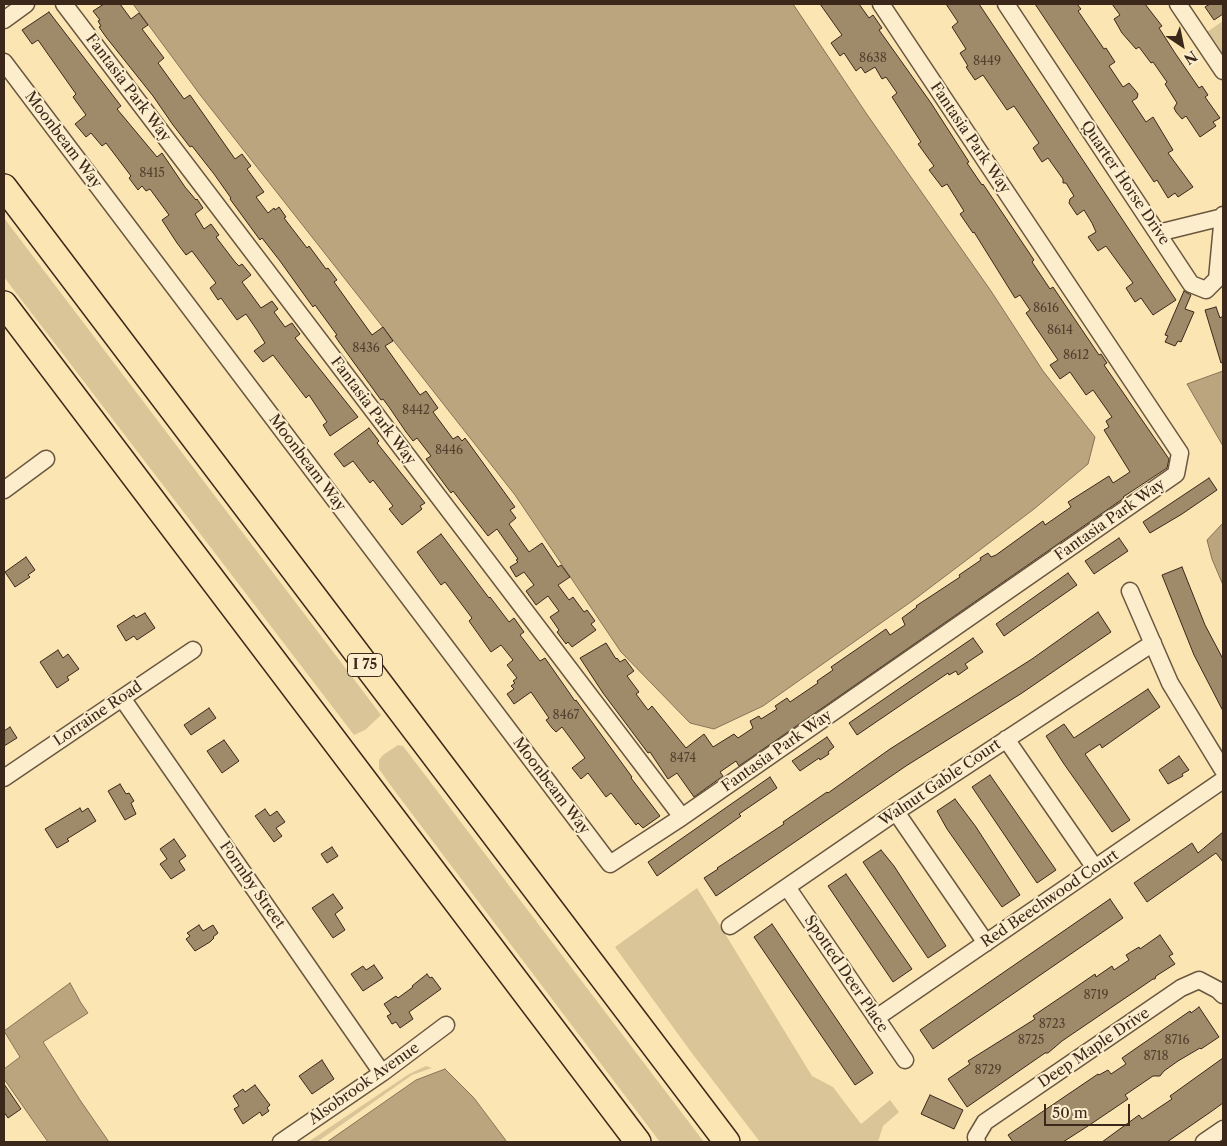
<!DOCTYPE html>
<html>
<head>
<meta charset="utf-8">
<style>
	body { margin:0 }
	#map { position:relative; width:1227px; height:1146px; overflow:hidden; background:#fbe5b2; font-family:"Libre Caslon Text",serif }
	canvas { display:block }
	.frame { position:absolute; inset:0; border:5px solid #3b281b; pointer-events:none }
	.north { position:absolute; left:1157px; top:20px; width:50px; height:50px; -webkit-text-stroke:4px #fceecd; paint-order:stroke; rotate:146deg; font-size:14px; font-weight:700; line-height:20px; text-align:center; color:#3b281b }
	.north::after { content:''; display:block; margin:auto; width:18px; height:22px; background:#3b281b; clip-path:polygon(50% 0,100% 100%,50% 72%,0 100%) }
	.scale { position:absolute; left:1044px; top:1104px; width:86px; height:22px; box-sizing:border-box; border:2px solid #3b281b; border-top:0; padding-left:6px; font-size:15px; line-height:18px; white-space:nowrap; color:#3b281b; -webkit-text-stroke:4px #fceecd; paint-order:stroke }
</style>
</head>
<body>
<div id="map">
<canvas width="1227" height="1146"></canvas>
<div class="frame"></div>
<div class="north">N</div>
<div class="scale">50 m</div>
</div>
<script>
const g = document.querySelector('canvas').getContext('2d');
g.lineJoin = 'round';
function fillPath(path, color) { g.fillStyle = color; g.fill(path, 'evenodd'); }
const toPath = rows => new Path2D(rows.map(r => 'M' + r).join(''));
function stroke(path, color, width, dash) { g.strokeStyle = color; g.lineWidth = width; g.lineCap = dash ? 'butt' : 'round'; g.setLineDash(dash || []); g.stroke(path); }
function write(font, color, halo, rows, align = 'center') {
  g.font = font + ' "Libre Caslon Text",serif'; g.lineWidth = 4; g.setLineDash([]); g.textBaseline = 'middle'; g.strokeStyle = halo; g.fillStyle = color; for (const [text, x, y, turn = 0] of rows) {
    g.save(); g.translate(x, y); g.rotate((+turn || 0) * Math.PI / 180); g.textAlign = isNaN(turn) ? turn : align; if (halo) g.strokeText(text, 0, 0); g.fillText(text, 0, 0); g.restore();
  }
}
const green = toPath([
	[1223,21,1223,62,1204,34],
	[4,218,381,715,365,730,354,735,4,277],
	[398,745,403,746,704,1142,660,1142,394,790,379,769,379,760,383,755],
	[697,888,812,1076,833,1087,861,1124,890,1100,899,1112,883,1126,878,1142,760,1142,691,1052,615,947],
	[426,1066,432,1068,412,1075,317,1142,308,1142,409,1074]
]);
const water = toPath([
	[133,4,793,4,866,113,991,291,1043,371,1095,437,1088,464,1034,509,915,599,763,706,714,729,690,723,621,652,515,495,201,96,133,4],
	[1223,371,1223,446,1187,384,1223,371],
	[1223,523,1223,585,1212,559,1207,540,1223,523],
	[70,983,81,1003,88,1013,43,1042,80,1100,109,1142,48,1142,4,1079,4,1069,20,1057,4,1031,70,983],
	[445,1069,474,1098,507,1142,327,1142,416,1080,445,1069]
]);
const building = toPath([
	[104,4,120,4,131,19,139,13,148,25,142,29,164,58,158,63,184,99,190,95,235,159,242,154,251,166,247,169,264,192,256,197,268,213,274,208,275,210,279,207,286,217,284,218,307,248,309,246,326,269,328,268,337,280,334,282,372,335,383,327,393,341,385,346,420,395,426,391,438,408,433,412,453,439,458,436,462,441,465,438,515,507,510,510,516,518,509,524,529,552,542,543,558,567,561,565,570,577,558,585,569,600,573,597,584,612,587,610,595,621,591,624,596,630,572,647,568,642,566,644,557,632,559,630,550,617,559,611,548,596,536,605,526,591,534,585,524,572,516,577,510,567,518,562,516,560,518,559,497,529,488,536,453,491,451,493,426,459,431,456,417,438,413,441,406,432,389,407,383,399,381,400,339,342,335,336,337,335,315,305,313,307,280,261,262,238,260,240,230,199,231,198,214,174,192,146,190,147,173,125,153,96,106,37,99,27,101,26,98,21,100,20,93,11,104,4],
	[820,4,859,4,869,18,873,15,882,28,879,30,931,103,969,162,967,163,982,185,983,184,1034,260,1032,262,1050,289,1053,287,1099,355,1101,354,1107,363,1104,365,1169,459,1167,468,1123,497,1124,498,739,766,736,761,720,772,723,776,694,797,677,773,668,779,650,752,648,753,603,693,580,658,606,643,616,659,617,658,620,662,625,659,634,671,627,676,639,692,636,694,648,710,652,706,686,748,704,734,713,747,734,734,738,738,753,728,750,721,759,716,761,719,777,709,775,706,787,698,790,702,818,683,817,681,833,670,831,667,886,629,890,635,905,625,902,618,917,607,916,606,960,577,959,575,981,560,980,558,988,553,991,557,996,555,1043,521,1045,525,1071,507,1068,502,1109,476,1113,483,1130,472,1104,430,1109,427,1106,421,1112,417,1093,390,1086,395,1070,372,1060,379,1050,365,1058,360,1026,313,1030,310,1020,295,1015,298,974,232,973,233,960,214,964,211,947,184,942,187,929,170,934,166,918,144,921,142,892,97,897,93,886,77,882,79,875,67,865,73,861,67,856,71,844,53,840,56,831,43,842,35,820,4],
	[946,4,979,4,1176,300,1153,315,1141,298,1135,302,1126,288,1133,283,1106,246,1098,251,1088,237,1096,232,1092,223,1084,210,1077,215,1069,203,1070,199,1074,196,1066,183,1063,183,1063,179,1048,158,1042,162,1038,156,1033,148,1039,143,1014,106,1007,110,983,75,975,80,966,67,968,66,960,53,966,49,952,27,958,22,946,4],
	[1035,4,1077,4,1081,9,1078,11,1104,49,1106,48,1115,62,1109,66,1123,87,1129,83,1135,90,1138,94,1137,98,1132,101,1146,122,1153,117,1173,150,1168,153,1193,187,1178,197,1175,193,1168,198,1157,180,1154,182,1035,4],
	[1112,4,1145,4,1162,26,1159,28,1175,53,1199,88,1202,86,1208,95,1205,97,1220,118,1213,122,1216,126,1200,137,1186,116,1182,119,1176,112,1174,108,1177,103,1165,84,1167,82,1153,62,1151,63,1139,47,1136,49,1122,33,1114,19,1120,15,1112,4],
	[1210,4,1223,4,1223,14,1214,20,1205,7,1210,4],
	[49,12,121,106,117,109,157,157,162,153,185,187,196,200,197,199,203,208,195,214,204,229,211,224,219,235,216,237,235,262,239,266,242,264,251,275,242,282,261,308,272,301,278,309,274,312,285,327,292,323,300,334,295,338,358,417,330,436,323,425,327,422,309,395,306,398,273,355,263,362,254,351,265,343,257,330,246,314,237,320,221,298,218,300,210,288,216,283,192,251,186,255,177,243,162,220,169,215,150,189,146,191,142,186,138,190,129,178,131,176,106,143,102,146,91,133,86,137,75,124,86,115,73,97,76,94,38,40,32,44,22,30,49,12],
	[1184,291,1191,295,1185,309,1194,312,1181,342,1178,341,1175,346,1165,342,1168,336,1165,335,1184,291],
	[1216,307,1220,318,1223,316,1223,362,1221,363,1205,310,1216,307],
	[369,428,379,441,377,443,425,503,420,506,422,509,402,525,389,509,393,506,373,480,370,483,353,461,344,467,334,454,369,428],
	[1209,478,1217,490,1182,514,1150,533,1143,522,1209,478],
	[441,534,489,598,490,597,509,622,514,618,524,632,520,635,540,661,545,658,575,701,576,700,632,777,631,778,660,816,643,828,638,823,636,825,611,793,606,797,588,773,581,779,572,768,585,758,562,727,556,732,552,728,546,720,549,718,531,692,514,704,507,694,514,689,511,686,515,683,513,681,517,678,507,665,513,660,501,645,491,652,469,621,472,618,445,582,441,585,417,552,441,534],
	[1119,538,1128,551,1094,574,1085,561,1119,538],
	[26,557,35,570,28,575,30,577,15,587,5,572,26,557],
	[1182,567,1205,625,1223,659,1223,711,1194,655,1162,575,1182,567],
	[1068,573,1077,585,1004,636,996,624,1068,573],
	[1098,612,1111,632,1022,693,906,766,716,896,704,878,718,869,717,868,784,824,783,822,827,792,828,793,890,749,1032,659,1098,612],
	[145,613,155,628,137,640,134,636,126,641,117,626,134,615,136,618,145,613],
	[973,638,983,652,965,664,968,668,958,675,956,671,949,675,948,673,857,735,849,723,973,638],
	[58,650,63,658,68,654,79,669,67,677,69,680,57,688,40,662,58,650],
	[1148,689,1160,707,1102,748,1100,744,1085,754,1130,820,1112,832,1064,764,1046,736,1064,724,1074,738,1148,689],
	[209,708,216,718,191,735,184,725,209,708],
	[10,727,17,738,4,746,4,731,10,727],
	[827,737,834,747,828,752,829,754,820,760,819,758,800,771,792,761,827,737],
	[224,740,239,761,222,773,207,751,224,740],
	[1179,756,1189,770,1182,774,1183,776,1168,784,1159,770,1179,756],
	[990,775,1056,870,1037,883,972,787,990,775],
	[770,777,777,788,739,814,741,816,657,876,648,862,770,777],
	[120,784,126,794,129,793,134,801,131,803,136,814,125,820,108,791,120,784],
	[955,799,976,827,1020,895,1002,907,947,829,937,811,955,799],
	[80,808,82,812,88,808,96,821,67,839,69,841,57,848,45,829,80,808],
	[265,809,270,816,277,811,285,822,276,828,282,836,274,842,255,816,265,809],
	[1223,832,1223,862,1216,853,1147,902,1134,883,1192,843,1198,853,1223,832],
	[174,839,186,856,179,861,185,870,171,879,160,864,167,859,160,849,174,839],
	[332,847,338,856,327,863,321,854,332,847],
	[881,850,894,866,946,946,928,958,863,862,881,850],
	[846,874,912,969,893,982,828,886,846,874],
	[333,894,343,908,335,914,345,930,333,938,312,908,333,894],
	[1110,899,1123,918,933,1049,920,1030,1110,899],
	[772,924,873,1073,855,1085,754,937,772,924],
	[199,925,203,931,213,925,218,933,213,937,214,938,210,942,195,951,186,939,190,936,187,933,199,925],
	[1160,935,1173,954,1169,956,1175,964,1156,976,1155,979,1153,979,1137,990,1062,1041,1048,1053,1045,1053,967,1107,948,1079,970,1064,968,1061,1035,1019,1033,1016,1076,987,1095,974,1096,977,1112,966,1114,970,1129,960,1126,955,1139,947,1140,949,1160,935],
	[374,965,383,978,363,991,351,974,363,966,366,970,374,965],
	[427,974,430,978,432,977,441,989,409,1012,413,1019,400,1028,396,1022,392,1024,387,1016,391,1014,384,1004,396,996,398,998,413,987,412,986,427,974],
	[1199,1007,1219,1037,1201,1049,1200,1048,1178,1061,1164,1071,1160,1076,1153,1076,1125,1095,1128,1099,1088,1126,1063,1142,1013,1142,1008,1135,1098,1074,1099,1075,1108,1070,1111,1074,1126,1064,1122,1058,1190,1011,1191,1013,1199,1007],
	[1223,1058,1223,1103,1212,1111,1167,1142,1102,1142,1139,1115,1142,1119,1172,1099,1170,1096,1223,1058],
	[322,1060,334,1079,312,1094,299,1076,322,1060],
	[4,1084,21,1109,8,1118,4,1112,4,1084],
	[255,1085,270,1105,267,1108,269,1111,262,1116,260,1112,243,1124,234,1109,239,1106,233,1096,243,1089,245,1092,255,1085],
	[930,1095,963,1110,954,1129,921,1114,930,1095]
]);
const minor = toPath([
	[64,4,682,817],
	[1006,4,1191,284,1206,290,1217,279,1223,215],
	[1178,4,1223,71],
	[4,20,26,4],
	[4,62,610,864,682,817,1176,474,1180,453,881,4],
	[1158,233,1223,217],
	[4,490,46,459],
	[1130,591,1170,683,1223,770],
	[122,698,382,1073],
	[1006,739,1095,868],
	[4,778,193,650],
	[896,812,986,943],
	[787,887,905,1060],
	[730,926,896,812,1153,643],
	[876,1018,1223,780],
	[281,1142,382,1073,446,1025],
	[977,1142,976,1137,985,1122,1181,988,1199,980,1218,990,1223,995],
	[1204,1142,1223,1129]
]);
const highway = toPath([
	[4,187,727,1142],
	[4,304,638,1142]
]);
const numberNames = [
	["8638",873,59],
	["8449",987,62],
	["8415",152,174],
	["8616",1046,309],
	["8614",1060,331],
	["8436",366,349],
	["8612",1076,356],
	["8442",416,411],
	["8446",449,451],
	["8467",566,716],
	["8474",683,759],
	["8719",1096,996],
	["8723",1052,1025],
	["8725",1031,1041],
	["8716",1177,1041],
	["8718",1156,1057],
	["8729",988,1071]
];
const shields = [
	[365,665,35]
];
const shieldNames = [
	["I 75",365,665]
];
const streetNames = [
	["Fantasia Park Way",128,88,53],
	["Fantasia Park Way",970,138,56],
	["Moonbeam Way",63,140,53],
	["Quarter Horse Drive",1125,183,56],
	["Fantasia Park Way",373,411,53],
	["Moonbeam Way",307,463,53],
	["Fantasia Park Way",1110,520,-35],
	["Lorraine Road",98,714,-34],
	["Fantasia Park Way",777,751,-35],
	["Walnut Gable Court",940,783,-34],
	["Moonbeam Way",551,786,53],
	["Formby Street",252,885,55],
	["Red Beechwood Court",1050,899,-34],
	["Spotted Deer Place",846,974,56],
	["Deep Maple Drive",1094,1048,-34],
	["Alsobrook Avenue",364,1084,-35]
];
fillPath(green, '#dac598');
fillPath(water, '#baa57f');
stroke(water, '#877357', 1);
fillPath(building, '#9f8a6a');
stroke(building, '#3b281b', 1);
stroke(minor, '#6b5741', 19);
stroke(highway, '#3b281b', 28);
stroke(minor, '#fceecd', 16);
stroke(highway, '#fbe5b2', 25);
write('12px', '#54402f', null, numberNames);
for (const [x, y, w] of shields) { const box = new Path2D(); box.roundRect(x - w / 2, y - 11.5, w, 23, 4); g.fillStyle = '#fceecd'; g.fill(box); stroke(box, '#3b281b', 1); }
write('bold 14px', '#3b281b', null, shieldNames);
write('15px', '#3b281b', '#fceecd', streetNames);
</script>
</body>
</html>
